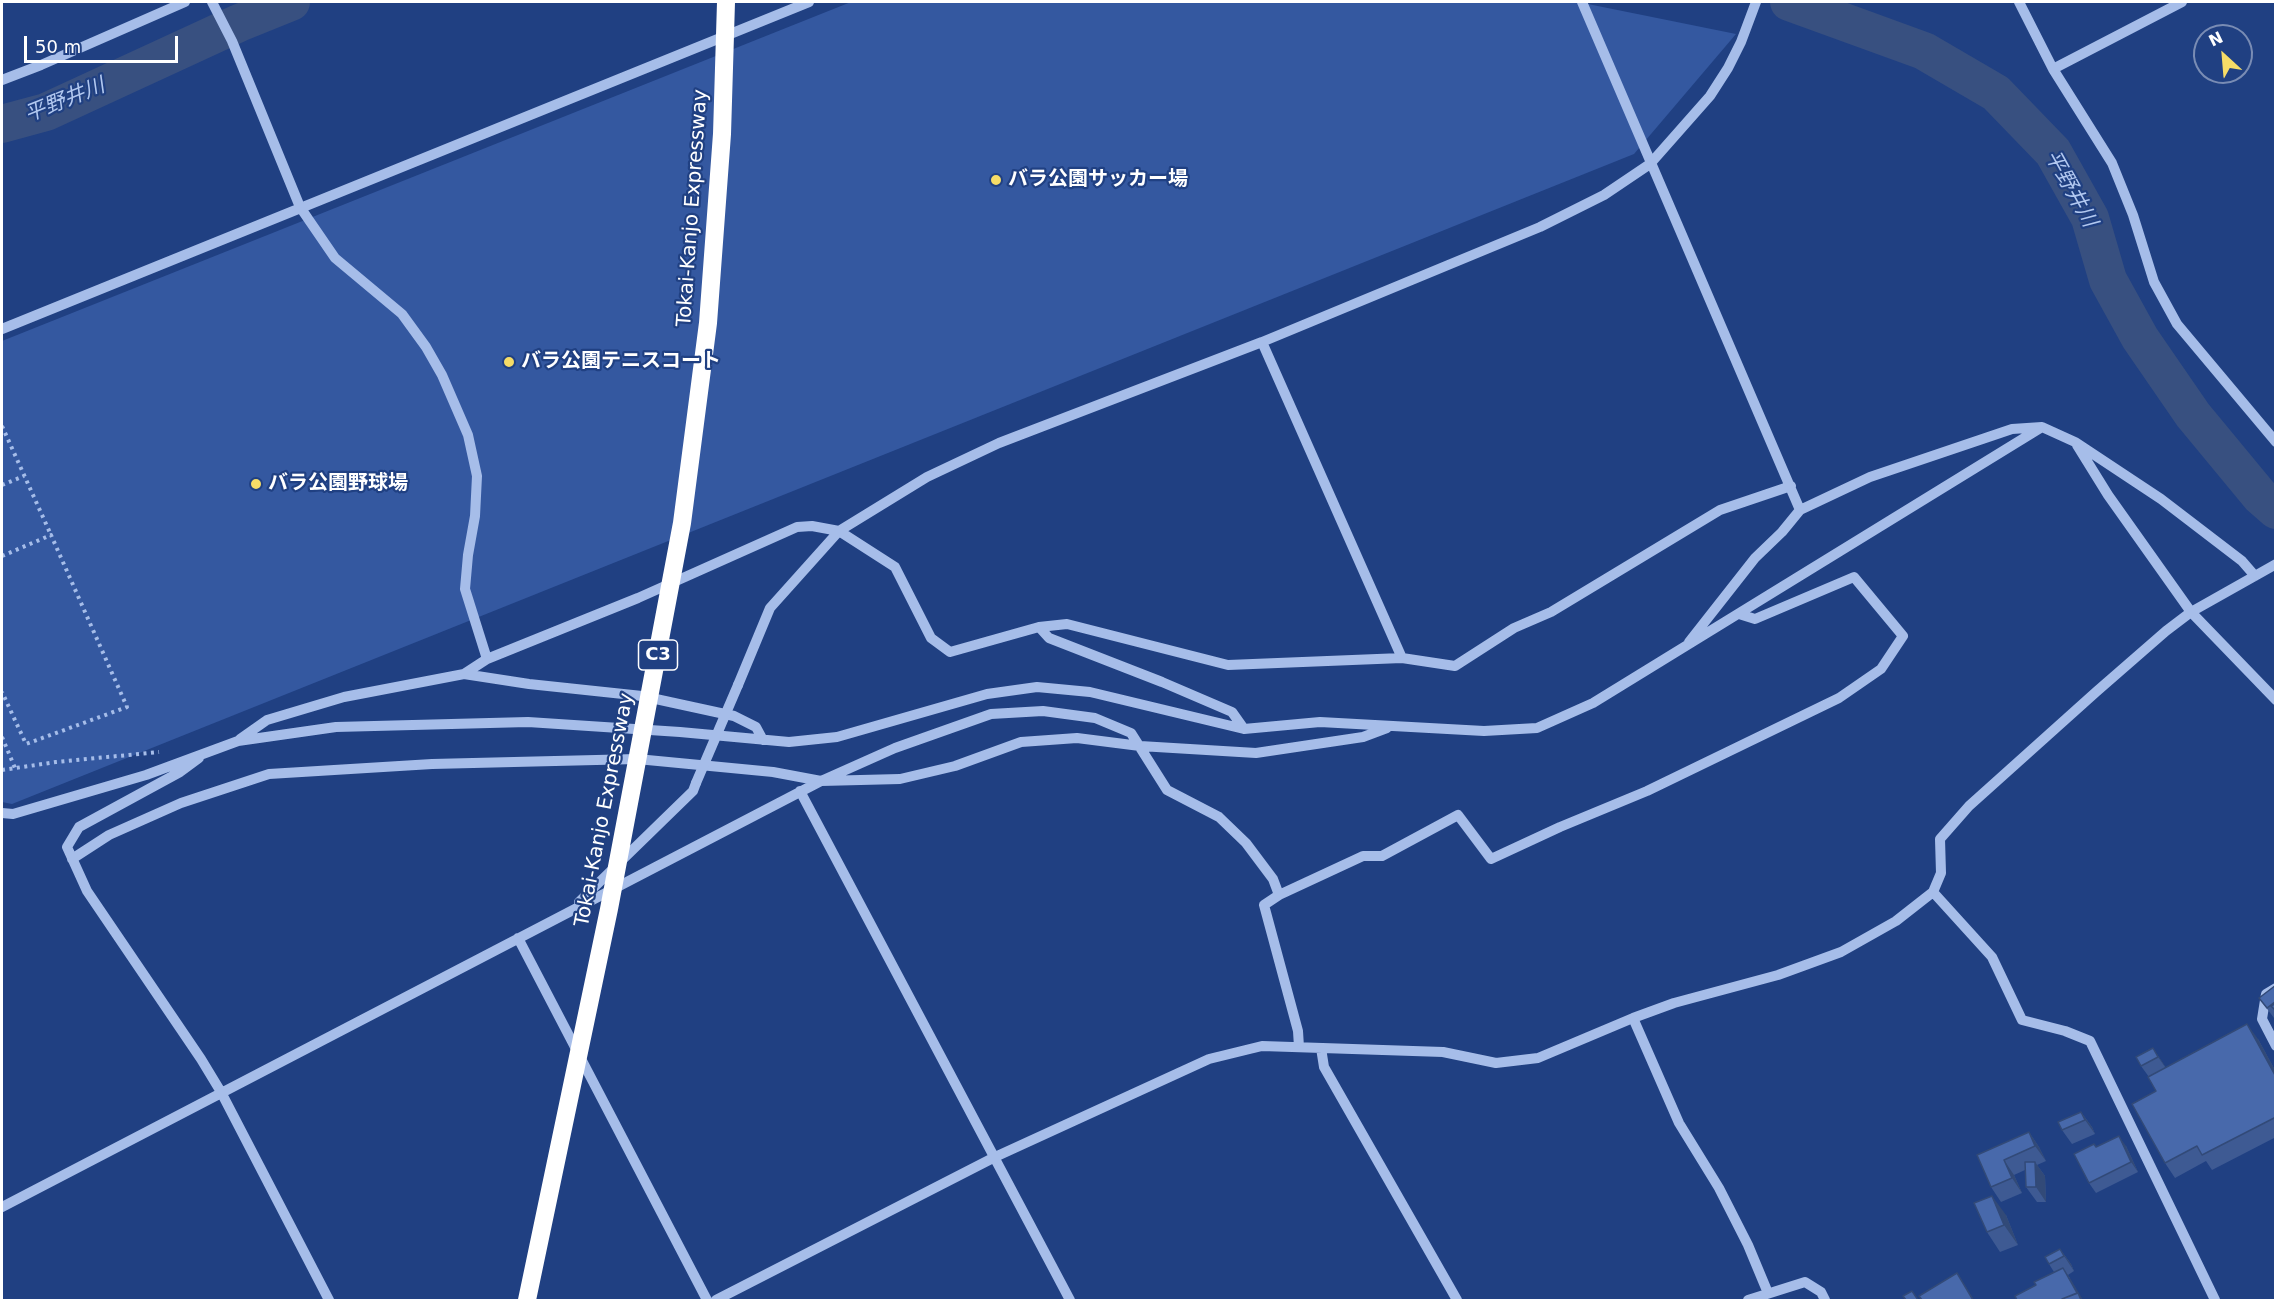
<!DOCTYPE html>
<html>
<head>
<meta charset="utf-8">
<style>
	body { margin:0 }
	#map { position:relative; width:2277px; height:1302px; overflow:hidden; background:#204082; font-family:"DejaVu Sans",sans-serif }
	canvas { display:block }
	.frame { position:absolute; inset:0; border:3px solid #fff; pointer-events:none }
	.north { position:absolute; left:2193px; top:24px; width:60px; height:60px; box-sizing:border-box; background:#204082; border:2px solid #798cb4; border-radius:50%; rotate:334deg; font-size:16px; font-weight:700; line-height:24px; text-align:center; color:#fff }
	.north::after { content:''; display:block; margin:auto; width:21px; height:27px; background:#f6dc67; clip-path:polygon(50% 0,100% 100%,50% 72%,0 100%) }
	.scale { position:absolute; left:24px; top:36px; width:154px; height:27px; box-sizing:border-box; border:3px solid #fff; border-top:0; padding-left:8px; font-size:18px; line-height:21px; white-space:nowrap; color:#fff; -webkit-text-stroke:4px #204082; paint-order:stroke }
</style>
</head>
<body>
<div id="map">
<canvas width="2277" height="1302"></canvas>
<div class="frame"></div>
<div class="north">N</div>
<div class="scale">50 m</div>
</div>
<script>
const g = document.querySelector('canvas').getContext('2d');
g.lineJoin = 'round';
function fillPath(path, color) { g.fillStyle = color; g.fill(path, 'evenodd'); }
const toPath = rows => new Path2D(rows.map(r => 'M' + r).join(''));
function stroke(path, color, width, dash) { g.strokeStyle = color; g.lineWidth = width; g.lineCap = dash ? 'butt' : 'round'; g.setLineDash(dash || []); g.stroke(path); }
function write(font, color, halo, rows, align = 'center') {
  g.font = font + ' "DejaVu Sans","Noto Sans JP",sans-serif'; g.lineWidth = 4.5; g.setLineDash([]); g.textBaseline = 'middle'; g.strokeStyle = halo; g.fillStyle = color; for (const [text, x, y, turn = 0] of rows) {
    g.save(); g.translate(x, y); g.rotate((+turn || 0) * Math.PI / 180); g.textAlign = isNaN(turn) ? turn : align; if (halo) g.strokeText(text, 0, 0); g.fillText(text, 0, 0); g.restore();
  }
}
const green = toPath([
	[851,2,1578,2,1736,34,1634,154,12,804,2,802,2,341]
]);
const river = toPath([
	[1789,2,1924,51,1996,93,2053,152,2090,218,2108,280,2140,338,2193,415,2260,496,2276,510],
	[2,124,46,112,239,23,291,2]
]);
const path = toPath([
	[2,426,51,535],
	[2,485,24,476],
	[2,556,51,535,127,707,26,744,2,692],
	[2,737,15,768],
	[2,770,56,762,159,752]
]);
const minor = toPath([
	[212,2,232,41,300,207,335,258,402,314,426,347,442,375,468,435,477,476,475,516,468,555,465,589,487,659],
	[1582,2,1800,510],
	[2019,2,2053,69,2112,163,2133,215,2154,282,2177,324,2276,442],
	[2053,69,2182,2],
	[2,80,41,65,185,2],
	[2,329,809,2],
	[1262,342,1402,658],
	[2077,445,2108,495,2191,612,2276,700],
	[1039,627,1049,638,1162,682,1232,712,1244,729],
	[1689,642,1755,558,1782,532,1800,510,1870,477,2012,429,2042,427,2075,442,2161,499,2242,561,2255,576],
	[464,674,487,659,638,598,797,527,812,526,839,531,927,477,999,443,1262,342,1540,227,1604,195,1650,164,1710,96,1728,68,1741,42,1756,2],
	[738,685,770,608,839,531,895,567,931,638,950,652,1039,627,1067,624,1228,665,1402,658,1455,666,1514,628,1551,612,1720,510,1791,486],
	[240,739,267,720,344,697,464,674,529,684,642,696,734,716,756,727,763,740],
	[199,758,180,772,79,827,67,847,87,891,201,1059,221,1092,329,1300],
	[800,791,1070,1300],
	[2,813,13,814,146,775,238,741,336,727,528,722,680,732,789,742,837,737,987,694,1037,687,1090,692,1244,729,1320,722,1484,731,1537,728,1593,703,2042,427],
	[72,859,109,835,181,803,269,774,432,764,637,759,773,772,821,781,900,779,955,766,1021,742,1077,738,1140,746,1256,753,1363,737,1387,728],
	[1933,892,1992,957,2022,1020,2065,1031,2090,1041,2215,1300],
	[579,902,693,791,696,783],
	[518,938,707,1300],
	[2276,988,2266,994,2262,1019,2276,1046],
	[1633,1018,1679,1123,1719,1188,1748,1245,1768,1293],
	[1299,1047,1298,1031,1264,905,1279,895,1363,856,1382,856,1458,815,1491,859,1560,827,1647,791,1839,698,1881,669,1903,636,1854,577,1755,619,1739,614],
	[1321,1048,1324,1067,1457,1300],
	[2,1207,821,781,895,748,991,714,1043,711,1095,718,1131,733,1167,790,1219,817,1246,843,1273,879,1279,895],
	[716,1300,995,1157,1209,1059,1262,1046,1443,1052,1496,1063,1538,1058,1633,1018,1674,1003,1778,975,1841,952,1896,921,1933,892,1941,873,1940,839,1969,806,2096,692,2166,631,2191,612,2276,564],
	[1748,1300,1805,1282,1821,1292,1825,1300]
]);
const minorBridge = toPath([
	[696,783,738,685]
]);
const highwayBridge = toPath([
	[527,1300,609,909,682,523,708,323,722,134,726,2]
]);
const wall = toPath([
	[2276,985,2276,1017,2274,1018,2259,998],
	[2258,1039,2276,1072,2276,1137,2212,1170,2206,1161,2175,1178,2165,1163,2156,1091,2149,1077,2141,1066,2153,1048,2166,1068],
	[2081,1112,2092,1127,2095,1134,2072,1144,2062,1130],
	[2029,1132,2039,1147,2046,1161,2037,1165,2045,1176,2046,1202,2037,1202,2026,1187,2025,1170,2014,1175,2022,1193,2001,1202,1991,1187,1977,1155],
	[2126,1146,2138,1172,2096,1193,2089,1183,2096,1147],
	[2006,1215,2018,1245,2000,1252,1987,1232],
	[2060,1249,2071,1264,2074,1271,2068,1275,2070,1278,2036,1285,2054,1272,2049,1264]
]);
const shadedWall = toPath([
	[2247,1024,2258,1039,2276,1072,2276,1077],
	[2153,1048,2163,1063,2168,1071,2158,1057],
	[2081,1112,2092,1127,2095,1134,2085,1120],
	[2029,1132,2039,1147,2046,1161,2035,1146],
	[2119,1136,2126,1146,2138,1172,2131,1162],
	[2004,1160,2014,1175,2022,1193,2012,1178],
	[2035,1162,2045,1176,2046,1202,2036,1187],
	[1992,1196,2006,1215,2018,1245,2004,1225],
	[2060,1249,2071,1264,2074,1271,2064,1256],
	[2063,1268,2070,1278,2083,1300,2081,1300],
	[1957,1273,1964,1284,1974,1300,1973,1300]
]);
const building = toPath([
	[2276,985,2276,1001,2267,1008,2259,998,2276,985],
	[2276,1003,2276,1011,2271,1006,2276,1003],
	[2247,1024,2276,1077,2276,1117,2202,1155,2197,1146,2165,1163,2132,1104,2156,1091,2148,1077,2247,1024],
	[2153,1048,2158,1057,2141,1066,2136,1057,2153,1048],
	[2081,1112,2085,1120,2062,1130,2058,1122,2081,1112],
	[2029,1132,2035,1146,2004,1160,2012,1178,1991,1187,1977,1155,2029,1132],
	[2119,1136,2131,1162,2089,1183,2074,1154,2094,1144,2096,1147,2119,1136],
	[2025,1162,2035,1162,2036,1187,2026,1187,2025,1162],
	[1992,1196,2004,1225,1987,1232,1974,1203,1992,1196],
	[2060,1249,2064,1256,2049,1264,2045,1257,2060,1249],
	[2063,1268,2077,1293,2062,1299,2062,1300,2017,1300,2015,1296,2036,1285,2034,1282,2063,1268],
	[1957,1273,1973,1300,1922,1300,1919,1296,1957,1273],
	[1912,1291,1918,1300,1906,1300,1903,1296,1912,1291],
	[2078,1293,2081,1300,2062,1300,2062,1299,2078,1293]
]);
const markers = [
	[996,180,6,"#f6dc67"],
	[509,362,6,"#f6dc67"],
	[256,484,6,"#f6dc67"]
];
const shields = [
	[658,655,39]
];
const shieldNames = [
	["C3",658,655]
];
const poiNames = [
	["バラ公園サッカー場",1008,180],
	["バラ公園テニスコート",521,362],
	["バラ公園野球場",268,484]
];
const streetNames = [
	["Tokai-Kanjo Expressway",693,208,-86],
	["Tokai-Kanjo Expressway",605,810,-79]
];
const waterNames = [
	["平野井川",65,101,-22],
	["平野井川",2070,189,61]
];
fillPath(green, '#3458a0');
stroke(river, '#385080', 38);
stroke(path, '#a6bde9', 4, [3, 4.5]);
stroke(minor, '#a6bde9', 10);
stroke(minorBridge, '#a6bde9', 10);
stroke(highwayBridge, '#fff', 18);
fillPath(wall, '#3e5a93');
fillPath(shadedWall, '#324a78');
fillPath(building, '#4869ab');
stroke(building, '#324a78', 1.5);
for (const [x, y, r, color] of markers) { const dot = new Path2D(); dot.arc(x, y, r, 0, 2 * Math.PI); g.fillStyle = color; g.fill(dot); stroke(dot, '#204082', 2); }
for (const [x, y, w] of shields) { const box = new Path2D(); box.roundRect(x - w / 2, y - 15, w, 30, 4.5); g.fillStyle = '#204082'; g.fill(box); stroke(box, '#fff', 1.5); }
write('bold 18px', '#fff', null, shieldNames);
write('bold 20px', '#fff', '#204082', poiNames, 'left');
write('20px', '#fff', '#204082', streetNames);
write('italic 21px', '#b2c8f0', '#204082', waterNames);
</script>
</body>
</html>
